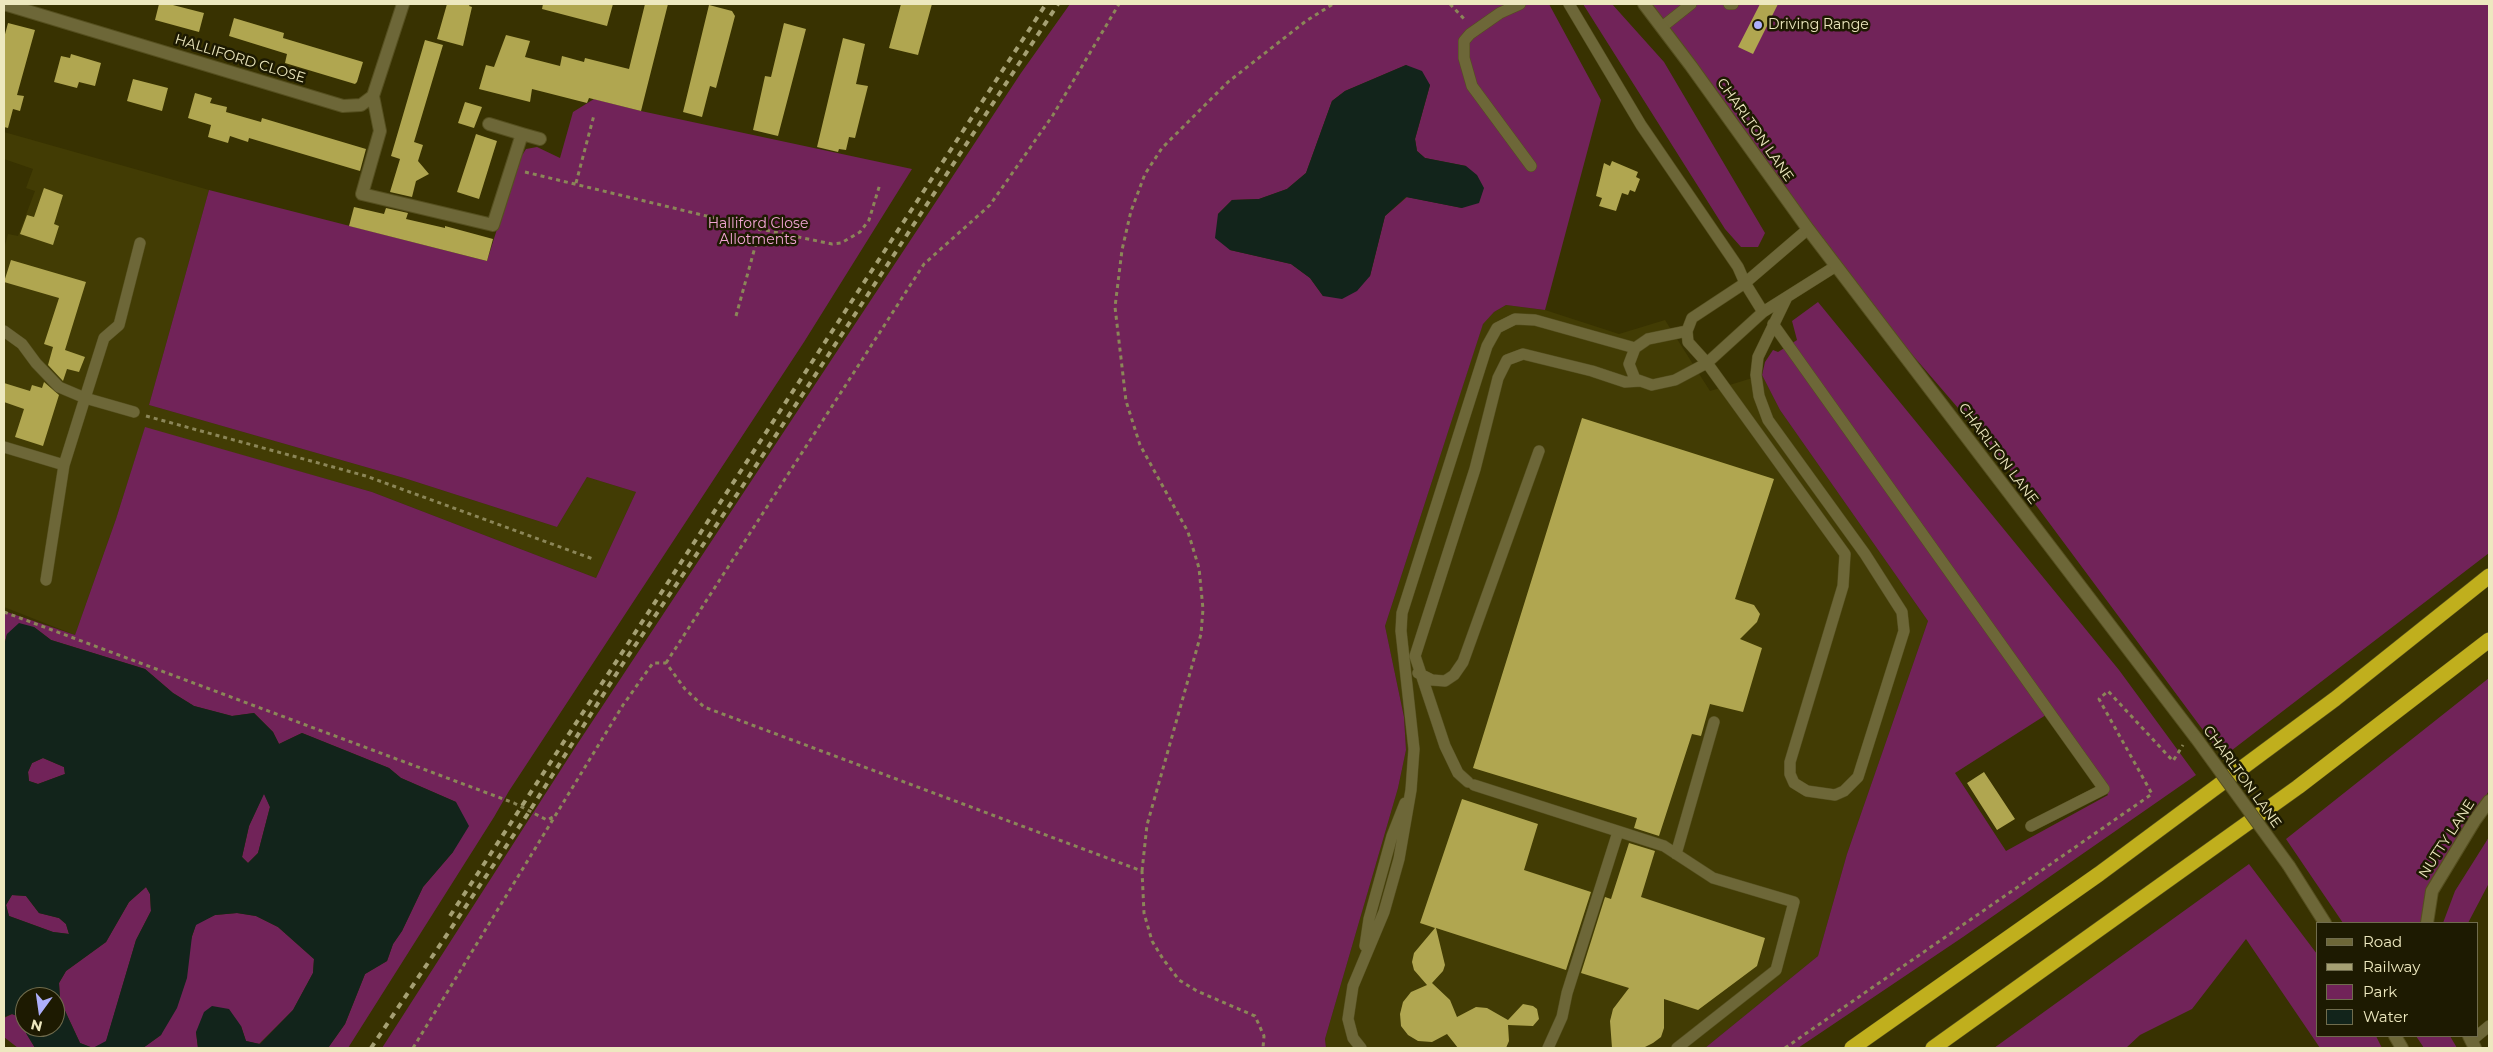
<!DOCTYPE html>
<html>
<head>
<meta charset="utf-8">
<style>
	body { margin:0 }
	#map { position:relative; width:2493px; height:1052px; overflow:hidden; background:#383201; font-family:Montserrat,sans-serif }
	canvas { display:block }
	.frame { position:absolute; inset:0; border:5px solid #ede8bf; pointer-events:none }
	.legend { position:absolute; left:2316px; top:922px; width:162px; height:115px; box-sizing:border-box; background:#1d1a01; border:1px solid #706c4d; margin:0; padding:6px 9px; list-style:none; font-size:15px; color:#ede8bf }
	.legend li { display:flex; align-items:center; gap:10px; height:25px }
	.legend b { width:25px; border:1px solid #706c4d }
	.north { position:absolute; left:15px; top:987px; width:50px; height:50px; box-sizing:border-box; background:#1d1a01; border:1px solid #706c4d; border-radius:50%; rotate:194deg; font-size:14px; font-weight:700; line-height:20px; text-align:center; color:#ede8bf }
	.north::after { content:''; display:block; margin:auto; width:18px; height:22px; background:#adaffb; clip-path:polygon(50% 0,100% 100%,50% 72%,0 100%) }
</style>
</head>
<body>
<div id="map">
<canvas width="2493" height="1052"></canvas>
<div class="frame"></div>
<ul class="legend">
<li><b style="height:6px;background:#6d6738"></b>Road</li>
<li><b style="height:6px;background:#a5a073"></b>Railway</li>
<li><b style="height:14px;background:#712359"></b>Park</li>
<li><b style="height:14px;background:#12241b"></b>Water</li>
</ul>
<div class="north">N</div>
</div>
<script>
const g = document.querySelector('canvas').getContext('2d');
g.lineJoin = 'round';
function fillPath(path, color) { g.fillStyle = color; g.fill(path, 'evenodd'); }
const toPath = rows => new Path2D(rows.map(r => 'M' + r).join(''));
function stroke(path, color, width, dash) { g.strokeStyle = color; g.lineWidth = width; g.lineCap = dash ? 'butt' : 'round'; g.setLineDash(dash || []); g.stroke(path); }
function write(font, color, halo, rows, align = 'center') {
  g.font = font + ' Montserrat,sans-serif'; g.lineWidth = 5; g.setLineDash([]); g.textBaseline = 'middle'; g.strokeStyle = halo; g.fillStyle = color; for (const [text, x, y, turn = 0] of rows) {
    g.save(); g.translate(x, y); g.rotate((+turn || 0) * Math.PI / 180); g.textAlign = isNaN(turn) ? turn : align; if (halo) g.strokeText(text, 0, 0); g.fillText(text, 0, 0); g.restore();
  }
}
const built = toPath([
	[4,132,209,190,149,405,404,478,557,527,587,477,636,492,596,578,372,492,145,428,116,519,75,635,4,607,4,249,8,234,18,236,35,191,26,188,33,169,4,159],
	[1506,305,1545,310,1619,334,1665,320,1710,391,1762,375,1780,410,1928,621,1847,854,1818,956,1705,1048,1326,1048,1325,1039,1398,788,1406,750,1404,717,1385,626,1483,323,1494,312]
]);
const green = toPath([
	[1070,4,1549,4,1601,100,1545,310,1506,305,1494,312,1483,324,1385,626,1404,717,1406,750,1398,788,1325,1039,1326,1048,382,1048,578,743,1021,73],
	[1406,65,1430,85,1415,139,1417,151,1425,158,1466,166,1462,208,1407,197,1385,216,1370,276,1323,296,1310,278,1291,264,1230,250,1218,214,1232,200,1259,199,1287,189,1306,173,1332,101,1345,91],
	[1583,4,1612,4,1664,62,1765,233,1758,247,1741,247,1725,229],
	[1644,4,2489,4,2489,553,2223,757,2001,458,1836,266],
	[594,99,641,111,912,169,804,342,509,791,494,817,348,1048,328,1048,345,1024,365,974,387,961,393,944,402,931,423,887,453,852,456,802,401,778,389,768,302,733,279,744,273,732,254,713,232,716,194,706,173,693,145,669,51,640,34,627,7,634,4,646,4,611,75,635,116,519,145,427,372,492,596,578,636,492,587,477,557,527,404,478,149,405,209,190,487,261,518,162,526,149,537,147,560,158,573,112],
	[1818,302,2119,670,2196,775,1963,937,1798,1048,1705,1048,1818,956,1847,854,1928,621,1780,410,1762,375,1765,362,1773,350,1778,352,1797,340,1792,321],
	[2049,713,2108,795,2006,851,1955,773],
	[2489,678,2489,790,2443,883,2420,923,2343,923,2286,839],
	[43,758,64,767,65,774,38,784,29,781,28,772,32,763],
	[264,793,270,807,258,853,248,863,242,857,249,826],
	[2489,837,2489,883,2468,923,2443,923,2455,891],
	[2249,864,2317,954,2317,1036,2376,1036,2382,1048,2320,1048,2246,939,2192,1009,2140,1035,2126,1048,1994,1048],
	[146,887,150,894,151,911,136,940,106,1042,93,1048,80,1043,60,1000,59,983,66,971,106,942,129,902],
	[12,895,26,896,39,913,59,918,66,924,69,934,53,932,9,916,6,905],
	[237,913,256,916,278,927,314,959,313,973,293,1010,259,1044,246,1041,241,1026,196,1032,198,1048,143,1048,161,1035,196,924,215,915],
	[12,1014,25,1019,25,1027,29,1027,26,1033,35,1048,18,1048,4,1037,4,1018],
	[2416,1036,2450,1036,2457,1048,2424,1048]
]);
const water = toPath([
	[1406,65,1422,71,1430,85,1415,139,1417,151,1425,158,1466,166,1477,175,1484,188,1479,203,1462,208,1406,197,1385,216,1370,276,1357,291,1342,299,1323,296,1310,278,1291,264,1230,250,1215,238,1218,214,1232,200,1259,199,1287,189,1306,173,1332,101,1345,91],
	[19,623,34,627,51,640,145,669,173,693,194,706,232,716,254,713,273,732,279,744,302,733,389,768,401,778,456,802,469,826,453,852,423,887,402,931,393,944,387,961,365,974,345,1024,328,1048,198,1048,196,1032,204,1012,212,1006,229,1009,241,1026,246,1041,260,1044,293,1010,313,973,314,959,278,927,256,916,237,913,215,915,196,925,192,936,187,978,177,1008,161,1035,143,1048,35,1048,26,1033,29,1027,55,1027,55,997,25,997,25,1019,12,1014,4,1017,4,646,7,634],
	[43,758,64,767,65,774,38,784,29,781,28,772,32,763],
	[264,794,270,807,258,853,248,863,242,857,249,826],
	[146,887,150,894,151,911,136,940,106,1041,93,1048,80,1043,60,1000,59,983,66,971,106,942,129,902],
	[12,895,26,896,39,913,59,918,66,924,69,934,53,932,9,916,6,905]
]);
const building = toPath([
	[159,4,169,4,204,13,199,32,155,20],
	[447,4,470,4,469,6,472,7,463,46,437,39],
	[543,4,613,4,607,26,542,9],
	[645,4,668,4,641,111,589,98,587,103,532,89,530,102,479,89,486,65,494,67,506,35,530,41,525,57,560,66,562,56,584,62,585,58,629,69],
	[901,4,932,4,918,55,889,48],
	[1760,4,1778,4,1753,54,1738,47],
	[709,5,732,11,735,16,716,88,710,86,702,117,683,112],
	[234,18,284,33,283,38,363,62,357,82,355,84,285,63,287,54,229,36],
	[8,23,35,30,17,95,24,96,20,111,13,109,8,128,4,127,4,38],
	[784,23,806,29,778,136,753,130,765,76,771,77],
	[843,38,865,44,856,84,868,86,855,138,849,137,846,150,839,149,838,152,817,147],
	[425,40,443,45,414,142,423,145,418,161,429,174,416,181,412,197,390,192,400,159,391,156],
	[71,54,101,63,95,86,79,82,77,88,54,82,61,56,70,58],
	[133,79,168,88,162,111,127,101],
	[195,93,212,98,210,103,227,107,226,112,261,122,262,118,366,149,360,171,249,138,248,142,230,136,228,143,208,137,211,125,188,118],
	[465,102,482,107,474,128,458,123],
	[476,134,497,141,479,199,457,192],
	[1612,161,1638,172,1636,177,1640,179,1635,192,1630,190,1628,195,1622,193,1616,211,1599,206,1602,198,1596,196,1604,163,1610,166],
	[44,188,63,195,54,224,59,226,53,245,20,234,27,215,34,217],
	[354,207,384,214,386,208,408,213,406,219,445,228,445,226,493,239,487,261,349,226],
	[11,260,86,282,65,350,85,357,79,372,67,369,63,381,48,365,53,347,44,344,59,298,4,282],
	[44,382,59,395,43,446,15,437,24,409,4,402,4,383,30,391,32,385,42,388],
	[1582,418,1774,479,1735,599,1754,605,1760,614,1757,622,1740,639,1762,648,1743,712,1710,704,1701,736,1692,734,1659,836,1634,828,1637,818,1473,768],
	[1984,772,2015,819,1997,830,1967,783],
	[1462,799,1538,824,1524,870,1591,892,1566,970,1436,928,1445,965,1443,971,1432,983,1450,1000,1457,1017,1476,1007,1487,1008,1508,1020,1523,1004,1533,1006,1537,1009,1539,1019,1533,1026,1508,1025,1509,1041,1506,1048,1458,1048,1447,1034,1432,1042,1418,1041,1408,1035,1401,1026,1400,1014,1403,1002,1411,992,1427,985,1414,970,1412,962,1414,953,1435,928,1420,923],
	[1629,843,1655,851,1641,897,1765,938,1757,966,1698,1010,1664,999,1664,1028,1661,1037,1653,1043,1643,1048,1612,1048,1610,1021,1613,1009,1629,988,1581,973,1605,897,1611,899]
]);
const path = toPath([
	[1450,4,1466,21],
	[525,172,760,229,832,244,841,243,860,232,869,220,880,184],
	[576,183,594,115],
	[736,316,760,229],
	[146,416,366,476,593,559],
	[4,612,514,803,547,820,555,816],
	[666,663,924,264,990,205,1053,115,1119,4],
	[1142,871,1147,825,1201,634,1203,609,1199,568,1188,532,1140,445,1126,401,1115,307,1122,250,1131,211,1145,174,1162,148,1228,82,1306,21,1333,4],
	[413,1048,623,705,653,663,666,663,685,689,704,707,1142,871,1144,913,1152,941,1163,959,1179,980,1197,991,1255,1016,1264,1036,1263,1048],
	[1785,1048,2152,794,2099,699,2108,691,2173,761,2183,745]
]);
const service = toPath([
	[1520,4,1500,13,1470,34,1464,41,1464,58,1472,86,1531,166],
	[1569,4,1641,125,1738,267,1745,283,1763,312],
	[1729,4,1733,4],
	[1662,27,1691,4],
	[1808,229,1745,283,1692,318,1687,331,1648,339,1635,348,1629,364,1635,379,1652,385,1675,380,1707,363,1763,312,1836,266],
	[1773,324,2104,789,2031,826],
	[4,331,22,344,36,363,59,387,85,398,104,338,119,325,140,243],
	[1687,331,1688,342,1707,363,1845,554,1843,586,1790,762,1790,774,1794,783,1807,791,1835,795,1844,791,1858,777,1904,631,1902,612,1865,554,1768,420,1759,396,1756,375,1758,357,1787,297],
	[4,447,64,465,85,398,134,412],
	[46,580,64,465],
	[1418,673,1432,680,1445,681,1454,675,1463,662,1539,451],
	[1468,782,1458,773,1445,746,1415,656,1475,469,1498,378,1507,360,1523,354,1592,371,1625,382,1641,381],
	[1474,785,1664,846,1713,878,1794,902,1776,970,1677,1048],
	[1676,854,1714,722],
	[1365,946,1369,919,1392,836,1405,803],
	[2471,1041,2489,1026],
	[1361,1048,1353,1038,1348,1019,1353,986,1384,912,1399,859,1411,790,1414,749,1401,631,1402,613,1487,346,1497,328,1515,319,1535,320,1635,348],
	[1548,1048,1562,1017,1567,993,1618,832]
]);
const minor = toPath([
	[4,4,343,106,361,105,373,96,403,4],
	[1644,4,1691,66,1808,229,2196,738],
	[373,96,380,131,362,194,493,225,522,134,489,124],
	[522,134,540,139],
	[2289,866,2325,923],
	[2427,923,2432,891,2475,820,2489,801],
	[2395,1036,2402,1048],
	[2469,1036,2475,1048]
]);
const motorway = toPath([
	[1852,1048,2099,874,2335,699,2489,576],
	[1933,1048,2298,787,2489,640]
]);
const rail = toPath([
	[450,916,1046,4],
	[371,1048,529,812,622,665,742,487,1058,4]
]);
const minorBridge = toPath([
	[2196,738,2289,866]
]);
const markers = [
	[1758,25,5,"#adaffb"]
];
const poiNames = [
	["Driving Range",1768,25]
];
const streetNames = [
	["HALLIFORD CLOSE",240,59,17],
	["CHARLTON LANE",1755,130,55],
	["CHARLTON LANE",1998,454,53],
	["CHARLTON LANE",2242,777,54],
	["NUTTY LANE",2447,839,-57]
];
const parkNames = [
	["Halliford Close",758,224],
	["Allotments",758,240]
];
fillPath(built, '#423c04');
fillPath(green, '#712359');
fillPath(water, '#12241b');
fillPath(building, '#b0a650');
stroke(service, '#554f1f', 12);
stroke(minor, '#554f1f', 14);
stroke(motorway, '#554f1f', 16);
stroke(path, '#8b8658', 3, [4, 4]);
stroke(service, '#6d6738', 11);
stroke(minor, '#6d6738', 12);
stroke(motorway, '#c0af1d', 15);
stroke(rail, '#a5a073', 4, [6, 6]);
stroke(minorBridge, '#554f1f', 14, []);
stroke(minorBridge, '#6d6738', 12);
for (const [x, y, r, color] of markers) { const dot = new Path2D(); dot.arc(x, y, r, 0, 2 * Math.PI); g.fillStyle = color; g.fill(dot); stroke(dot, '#1d1a01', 2); }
write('14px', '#ede8bf', '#1d1a01', poiNames, 'left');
write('14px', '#ede8bf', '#1d1a01', streetNames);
write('14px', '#f1a5d4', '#1d1a01', parkNames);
</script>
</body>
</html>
